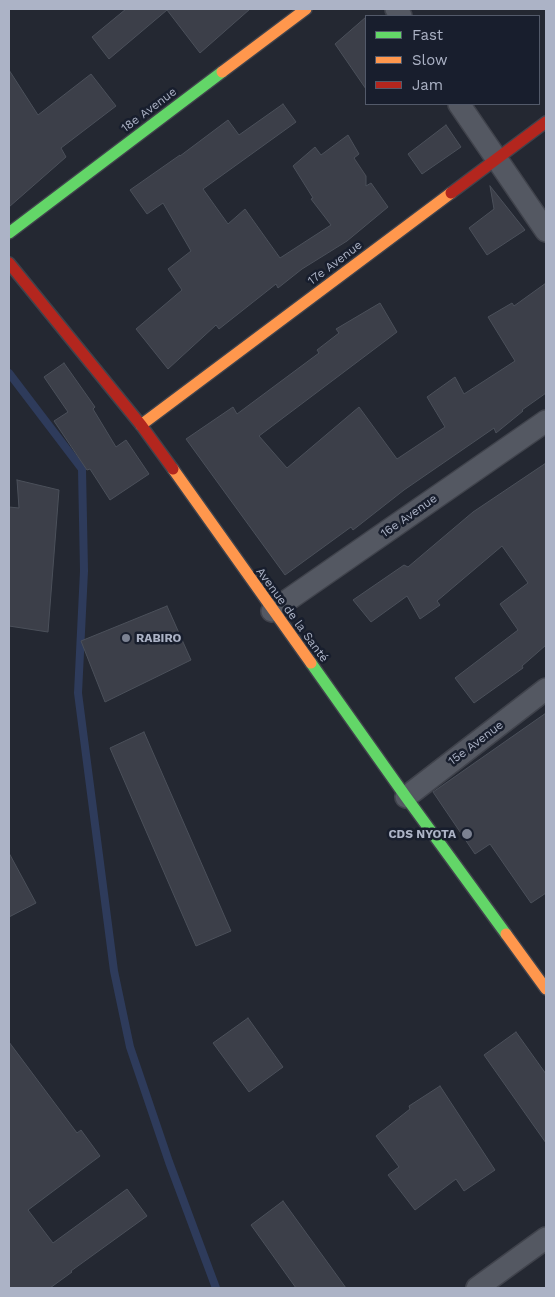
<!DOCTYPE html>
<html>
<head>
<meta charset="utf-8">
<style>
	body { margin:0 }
	#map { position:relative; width:555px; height:1297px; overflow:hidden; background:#242832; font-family:"Work Sans",sans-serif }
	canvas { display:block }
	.frame { position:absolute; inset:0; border:10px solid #acb3c6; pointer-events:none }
	.legend { position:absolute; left:365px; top:15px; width:175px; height:90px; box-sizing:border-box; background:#181e2d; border:1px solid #535a6a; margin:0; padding:6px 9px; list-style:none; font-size:15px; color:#acb3c6 }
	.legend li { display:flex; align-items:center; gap:10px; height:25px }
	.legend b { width:25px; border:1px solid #535a6a }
</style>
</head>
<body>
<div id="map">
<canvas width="555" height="1297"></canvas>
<div class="frame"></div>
<ul class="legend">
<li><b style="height:6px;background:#63d668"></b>Fast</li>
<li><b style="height:6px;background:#ff974d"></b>Slow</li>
<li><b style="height:6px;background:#b3261e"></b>Jam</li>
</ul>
</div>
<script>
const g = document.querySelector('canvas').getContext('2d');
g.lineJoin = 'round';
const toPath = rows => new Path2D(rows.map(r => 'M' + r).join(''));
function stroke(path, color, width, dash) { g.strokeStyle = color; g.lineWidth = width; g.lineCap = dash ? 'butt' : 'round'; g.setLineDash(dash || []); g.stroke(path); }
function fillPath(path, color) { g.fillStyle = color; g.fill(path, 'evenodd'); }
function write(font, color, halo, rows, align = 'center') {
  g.font = font + ' "Work Sans",sans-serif'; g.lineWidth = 5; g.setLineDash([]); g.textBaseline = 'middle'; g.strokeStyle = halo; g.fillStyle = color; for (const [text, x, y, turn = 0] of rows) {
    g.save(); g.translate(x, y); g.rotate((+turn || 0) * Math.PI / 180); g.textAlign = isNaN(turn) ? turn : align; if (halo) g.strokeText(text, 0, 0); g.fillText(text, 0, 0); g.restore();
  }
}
const stream = toPath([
	[9,373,82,469,84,571,78,693,114,971,130,1047,169,1162,216,1288]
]);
const building = toPath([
	[126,9,250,9,200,53,167,10,109,59,92,37,126,9],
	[366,17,366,89,335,44,366,17],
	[9,70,38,115,91,74,116,106,61,148,66,157,9,207,9,70],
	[283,104,296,122,203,189,228,224,245,209,280,258,331,225,311,199,313,198,293,166,315,147,321,155,348,135,359,154,354,158,366,176,366,186,371,183,388,207,347,241,302,269,278,288,276,284,219,329,216,325,168,369,136,329,182,290,168,269,191,251,163,203,147,214,130,190,180,155,180,156,228,120,239,135,283,104],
	[446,125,461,147,422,174,408,154,446,125],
	[490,186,525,230,487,255,469,228,494,209,490,186],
	[546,283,546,393,522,410,523,411,496,433,494,428,404,490,353,530,351,527,285,575,186,439,233,407,237,414,319,353,317,350,339,333,336,329,380,303,397,332,259,436,287,468,359,407,397,459,445,427,427,397,455,377,464,394,515,361,488,317,512,303,514,306,546,283],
	[64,363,95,407,93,409,116,447,126,440,149,474,110,500,90,469,87,470,54,421,68,412,44,377,64,363],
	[546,463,546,645,522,666,523,668,474,703,455,678,518,630,500,604,528,583,502,546,437,601,440,605,420,619,407,596,371,622,353,600,404,565,408,567,473,512,546,463],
	[17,480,59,490,48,632,9,626,9,507,19,508,17,480],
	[167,606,191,660,105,702,81,641,167,606],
	[546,713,546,893,531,903,490,844,475,854,433,792,546,713],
	[144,732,231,931,196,946,110,748,144,732],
	[9,853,36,903,9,917,9,853],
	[248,1018,283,1067,249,1092,213,1043,248,1018],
	[516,1032,546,1074,546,1143,484,1055,516,1032],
	[9,1042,77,1133,81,1130,100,1156,28,1210,53,1243,127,1189,147,1216,71,1271,72,1272,50,1288,9,1288,9,1042],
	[440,1086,495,1170,464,1191,456,1179,415,1210,388,1175,399,1167,376,1136,410,1109,409,1106,440,1086],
	[283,1201,346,1288,296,1288,251,1225,283,1201]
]);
const street = toPath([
	[396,9,401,16],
	[459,104,546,231],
	[272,611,546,421],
	[406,797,546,689],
	[477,1288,546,1238]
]);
const fast = toPath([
	[9,233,222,72],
	[311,663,406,797,506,934]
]);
const slow = toPath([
	[222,72,306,9],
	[141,425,451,193],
	[173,469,311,663],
	[506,934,546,989]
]);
const jam = toPath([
	[451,193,546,122],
	[9,263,141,425,173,469]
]);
const markers = [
	[126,638,5,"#7c8292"],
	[467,834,6,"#7c8292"]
];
const streetNames = [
	["18e Avenue",149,110,-37],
	["17e Avenue",335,263,-37],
	["16e Avenue",409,516,-35],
	["Avenue de la Santé",292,615,54],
	["15e Avenue",476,743,-37]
];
const poiNames = [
	["RABIRO",136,638],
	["CDS NYOTA",456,834,"right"]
];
stroke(stream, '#2e3b5b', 8);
fillPath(building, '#3c3f49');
stroke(building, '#4b505a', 1);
stroke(street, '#40434c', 24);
stroke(fast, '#40434c', 14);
stroke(slow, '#40434c', 14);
stroke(jam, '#40434c', 14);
stroke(street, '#545862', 21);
stroke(fast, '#63d668', 11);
stroke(slow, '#ff974d', 11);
stroke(jam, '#b3261e', 11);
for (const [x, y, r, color] of markers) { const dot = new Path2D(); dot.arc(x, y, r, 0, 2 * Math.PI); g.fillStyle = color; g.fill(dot); stroke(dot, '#181e2d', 2); }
write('12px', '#acb3c6', '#181e2d', streetNames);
write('bold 12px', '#acb3c6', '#181e2d', poiNames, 'left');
</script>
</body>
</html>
